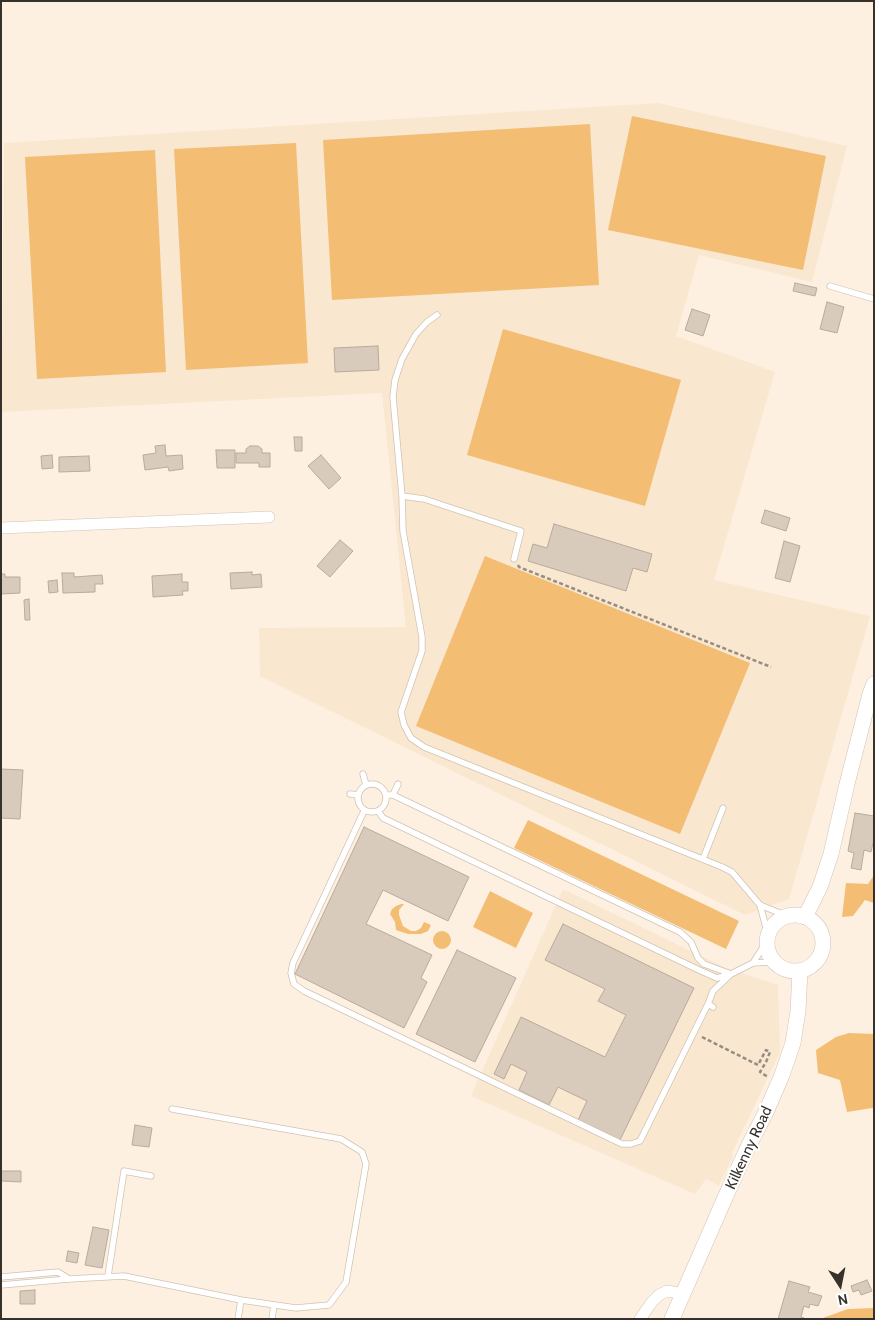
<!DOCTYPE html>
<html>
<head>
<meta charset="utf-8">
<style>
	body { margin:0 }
	#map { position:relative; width:875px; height:1320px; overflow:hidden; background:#fdf0e0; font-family:Cabin,sans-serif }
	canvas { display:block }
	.frame { position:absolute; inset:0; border:2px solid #36312b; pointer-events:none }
	.north { position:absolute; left:815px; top:1260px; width:50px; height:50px; -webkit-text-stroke:4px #fff; paint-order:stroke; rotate:169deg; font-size:14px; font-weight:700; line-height:20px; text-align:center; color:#36312b }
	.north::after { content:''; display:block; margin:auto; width:18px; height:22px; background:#36312b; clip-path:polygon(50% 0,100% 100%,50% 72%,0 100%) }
</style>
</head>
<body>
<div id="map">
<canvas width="875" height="1320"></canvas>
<div class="frame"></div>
<div class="north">N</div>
</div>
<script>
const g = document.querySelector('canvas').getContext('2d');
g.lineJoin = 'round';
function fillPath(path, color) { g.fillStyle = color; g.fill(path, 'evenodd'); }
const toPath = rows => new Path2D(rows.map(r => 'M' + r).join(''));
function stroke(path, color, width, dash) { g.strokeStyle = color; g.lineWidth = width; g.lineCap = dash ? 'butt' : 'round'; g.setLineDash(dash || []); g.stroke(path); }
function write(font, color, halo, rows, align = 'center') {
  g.font = font + ' Cabin,sans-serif'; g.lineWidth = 4.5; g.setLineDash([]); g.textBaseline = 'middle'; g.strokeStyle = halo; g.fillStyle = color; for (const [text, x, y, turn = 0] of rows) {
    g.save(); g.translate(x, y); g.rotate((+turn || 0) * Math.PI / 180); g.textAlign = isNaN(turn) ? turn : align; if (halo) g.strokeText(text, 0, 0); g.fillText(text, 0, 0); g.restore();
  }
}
const built = toPath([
	[658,103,847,146,812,282,699,255,676,336,775,372,714,580,870,616,789,899,745,915,260,676,259,628,406,627,382,393,2,412,4,143],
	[563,889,726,968,778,985,780,1052,732,1153,733,1156,719,1186,706,1179,695,1194,471,1096]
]);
const green = toPath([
	[632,116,826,156,803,270,608,230],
	[590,124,599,285,332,300,323,140],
	[296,143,308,363,186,370,174,149],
	[155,150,166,372,37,379,25,157],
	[503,329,681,380,645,506,467,455],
	[485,556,750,663,680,834,416,726],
	[528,820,739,921,726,949,514,848],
	[874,875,874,903,865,900,853,916,842,917,846,883,868,884],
	[490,891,533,913,516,948,473,927],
	[401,904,404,904,399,910,399,915,403,926,411,931,416,931,421,928,424,922,431,925,428,931,421,934,408,934,396,930,395,922,390,914,392,909,396,906],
	'433 940a9 9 0 1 1 18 0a9 9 0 1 1-18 0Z',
	[849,1033,874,1034,874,1109,872,1108,847,1112,840,1080,818,1073,816,1050,836,1037],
	[874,1308,874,1319,820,1319,848,1309]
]);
const building = toPath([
	[795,283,817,288,815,296,793,291,795,283],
	[827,302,844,307,837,333,820,329,827,302],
	[692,309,710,315,703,336,685,330,692,309],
	[378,346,379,370,335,372,334,348,378,346],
	[294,437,302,437,302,451,295,451,294,437],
	[165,445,166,456,182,455,183,469,169,471,168,467,145,470,143,455,156,453,155,446,165,445],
	[250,446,258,446,262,449,262,453,270,453,270,467,259,467,259,463,236,463,236,453,246,453,246,449,250,446],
	[216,450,235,450,235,468,217,468,216,450],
	[52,455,53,468,42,469,41,456,52,455],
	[321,455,341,478,329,489,308,466,321,455],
	[89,456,90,471,59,472,59,457,89,456],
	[765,510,790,518,786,531,761,523,765,510],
	[554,524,652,554,647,572,633,568,626,591,528,561,533,544,547,548,554,524],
	[340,540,353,551,330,577,317,566,340,540],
	[784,541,800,546,790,582,775,578,784,541],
	[252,572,252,575,261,574,262,587,231,589,230,573,252,572],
	[62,573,74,573,74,577,102,575,103,584,95,584,95,592,63,593,62,573],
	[1,574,5,574,5,577,20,577,20,593,1,594,1,574],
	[182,574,182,582,188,582,188,591,182,591,183,595,153,597,152,576,182,574],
	[57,580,58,592,49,593,48,581,57,580],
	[29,599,30,620,25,620,24,600,29,599],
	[1,769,23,770,20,819,1,818,1,769],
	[855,813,874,816,874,839,871,852,864,850,861,870,851,868,854,853,848,851,855,813],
	[364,827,469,877,448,921,383,890,366,924,432,955,421,978,427,982,404,1028,295,974,364,827],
	[563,924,694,988,620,1140,578,1120,587,1101,558,1087,549,1105,519,1090,527,1072,511,1064,504,1079,494,1074,521,1017,605,1057,626,1015,598,1001,605,989,545,960,563,924],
	[457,950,516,978,475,1062,416,1034,457,950],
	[135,1125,152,1128,149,1147,132,1145,135,1125],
	[1,1171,21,1171,21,1182,1,1181,1,1171],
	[93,1227,109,1230,102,1268,85,1265,93,1227],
	[68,1251,79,1253,77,1263,66,1261,68,1251],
	[867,1280,872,1291,861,1295,859,1290,853,1292,851,1286,867,1280],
	[789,1281,810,1287,808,1292,822,1296,818,1306,810,1304,809,1308,804,1306,801,1317,804,1318,804,1319,778,1319,789,1281],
	[35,1290,35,1304,20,1304,20,1291,35,1290]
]);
const path = toPath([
	[518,565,519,567,771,667],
	[702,1037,758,1065,766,1050,770,1052,766,1062,760,1072,768,1077]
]);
const service = toPath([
	[830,286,874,299],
	[437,315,427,322,416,334,402,359,395,380,393,397,402,496,403,531,422,637,422,651,401,712,404,725,411,738,424,747,722,867,732,872,760,905,768,935],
	[402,496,424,499,521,531,514,559],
	[363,774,366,785],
	'358 798a14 14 0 1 1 28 0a14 14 0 1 1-28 0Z',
	[350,794,358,795],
	[386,795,393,795,680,932,691,942,698,958,704,964,731,974],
	[393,795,398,784],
	[364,811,293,963,291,973,294,984,304,991,622,1144,631,1144,640,1141,708,1004],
	[378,811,383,818,699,970,717,978,729,975],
	[703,859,723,808],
	[760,905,787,916],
	[753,963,767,941],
	[713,1007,708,1004,713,991,731,974,753,963,773,962],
	[108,1276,124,1171,151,1176],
	[1,1277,58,1272,69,1279],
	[1,1285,69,1279,124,1276,241,1300,296,1308,329,1305,346,1282,366,1164,362,1152,341,1139,172,1109],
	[238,1319,241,1300],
	[272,1319,274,1305]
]);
const minor = toPath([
	[1,528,269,517],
	[640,1319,652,1302,659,1295,667,1291,684,1294]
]);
const secondary = toPath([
	'767 943a28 28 0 1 1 56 0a28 28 0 1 1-56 0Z',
	[805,917,820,887,831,854,847,784,870,694,874,684],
	[672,1319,724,1200,748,1147,766,1112,782,1075,793,1043,798,1011,800,971]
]);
const streetNames = [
	["Kilkenny Road",749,1148,-65]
];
fillPath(built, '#f9e7d0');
fillPath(green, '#f3bd74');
fillPath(building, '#d8cbbb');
stroke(building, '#b7ab9c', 1);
stroke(service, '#d0c3b4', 7);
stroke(minor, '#d0c3b4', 12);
stroke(secondary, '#d0c3b4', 16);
stroke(path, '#968d82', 2.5, [4, 2.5]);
stroke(service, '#fff', 5.5);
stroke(minor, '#fff', 11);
stroke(secondary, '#fff', 15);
write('15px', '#36312b', '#fff', streetNames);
</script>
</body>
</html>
